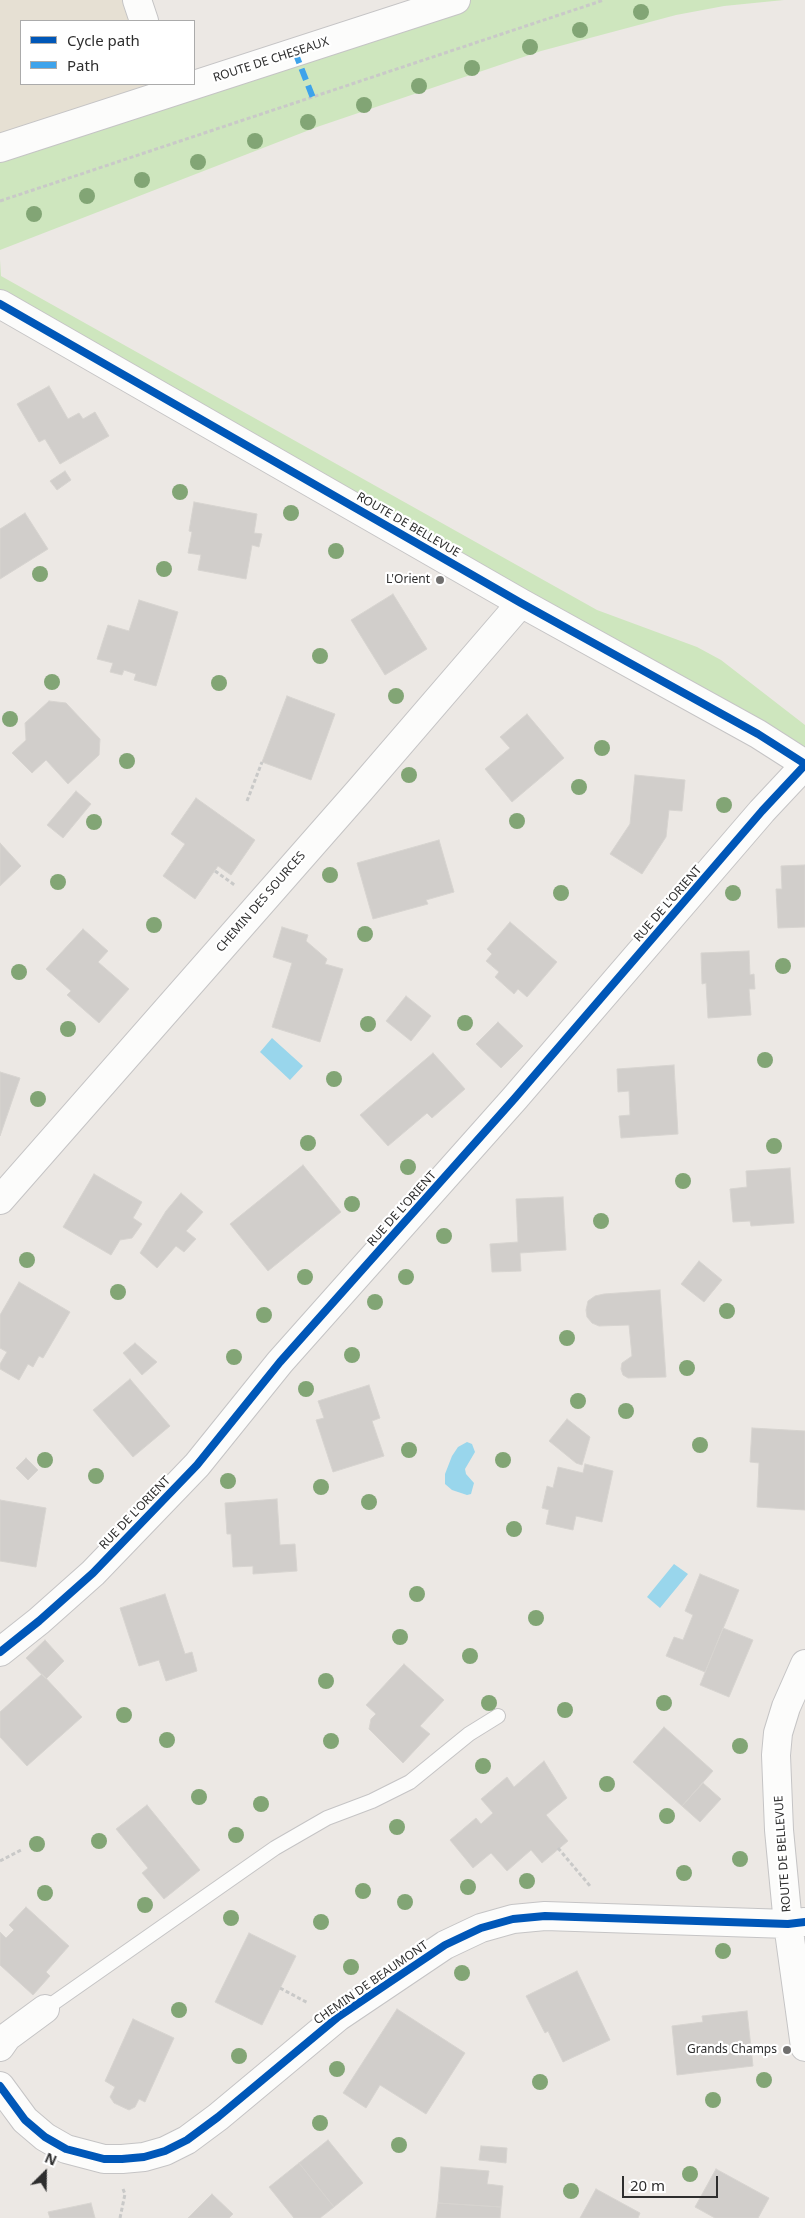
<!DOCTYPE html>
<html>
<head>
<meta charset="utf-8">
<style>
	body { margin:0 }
	#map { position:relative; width:805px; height:2218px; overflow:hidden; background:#ece8e4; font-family:"Noto Sans",sans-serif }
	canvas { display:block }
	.legend { position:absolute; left:20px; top:20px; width:175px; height:65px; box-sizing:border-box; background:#fff; border:1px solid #ababab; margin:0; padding:6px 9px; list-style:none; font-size:15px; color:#2e2e2e }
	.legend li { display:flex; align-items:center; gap:10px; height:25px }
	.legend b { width:25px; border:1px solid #ababab }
	.north { position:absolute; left:20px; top:2148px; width:50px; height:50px; -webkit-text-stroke:4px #fff; paint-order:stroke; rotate:23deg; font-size:14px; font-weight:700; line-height:20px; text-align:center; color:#2e2e2e }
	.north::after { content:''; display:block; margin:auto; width:18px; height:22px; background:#2e2e2e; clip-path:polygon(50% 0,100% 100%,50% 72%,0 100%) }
	.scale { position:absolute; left:622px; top:2176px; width:96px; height:22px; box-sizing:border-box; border:2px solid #2e2e2e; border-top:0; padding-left:6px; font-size:15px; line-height:18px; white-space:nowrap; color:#2e2e2e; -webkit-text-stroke:4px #fff; paint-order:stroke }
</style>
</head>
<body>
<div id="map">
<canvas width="805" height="2218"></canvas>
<ul class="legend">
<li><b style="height:6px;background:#0057b8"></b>Cycle path</li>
<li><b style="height:6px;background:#3ea3eb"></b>Path</li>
</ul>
<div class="north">N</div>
<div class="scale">20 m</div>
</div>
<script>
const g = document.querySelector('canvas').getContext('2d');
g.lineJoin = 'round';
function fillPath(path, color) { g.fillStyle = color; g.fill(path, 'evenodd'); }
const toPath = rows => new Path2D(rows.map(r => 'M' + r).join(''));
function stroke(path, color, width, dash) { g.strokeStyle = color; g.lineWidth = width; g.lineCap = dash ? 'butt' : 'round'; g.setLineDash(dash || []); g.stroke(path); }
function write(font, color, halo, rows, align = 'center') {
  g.font = font + ' "Noto Sans",sans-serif'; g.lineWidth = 4.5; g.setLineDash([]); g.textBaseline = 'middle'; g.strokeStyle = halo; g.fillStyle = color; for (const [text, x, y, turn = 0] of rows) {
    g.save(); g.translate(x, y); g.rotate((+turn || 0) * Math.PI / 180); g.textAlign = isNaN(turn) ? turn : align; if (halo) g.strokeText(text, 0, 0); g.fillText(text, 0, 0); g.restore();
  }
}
const education = toPath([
	[0,0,137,0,144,21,21,21,21,84,165,84,0,148]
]);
const green = toPath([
	[456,0,784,0,724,6,676,15,541,51,317,127,0,250,0,148],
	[0,260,1,276,597,610,697,647,721,660,805,725,805,764,0,304]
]);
const water = toPath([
	[272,1038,303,1066,290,1080,260,1052],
	[467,1442,472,1444,475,1452,465,1469,466,1474,474,1483,471,1494,467,1495,452,1490,445,1484,445,1474,452,1456,458,1447],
	[674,1564,688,1574,660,1608,647,1597]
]);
const building = toPath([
	[49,386,68,419,79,413,83,419,95,412,109,436,60,464,45,439,39,442,17,404,49,386],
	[65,471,71,480,57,490,50,481,65,471],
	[194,502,257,514,254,533,262,534,259,547,252,545,246,579,198,570,201,555,188,553,192,532,189,531,194,502],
	[25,513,48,549,0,579,0,529,25,513],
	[393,594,427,649,385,675,351,620,393,594],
	[139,600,178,612,156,686,134,680,136,674,124,670,122,675,110,672,113,663,97,659,108,625,129,631,139,600],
	[287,696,335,714,311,780,262,762,287,696],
	[49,701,66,703,100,739,99,755,68,784,46,760,32,773,12,753,26,740,25,723,49,701],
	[527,714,564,758,512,802,485,769,510,748,500,737,527,714],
	[635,775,685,780,682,811,669,810,666,837,642,874,610,854,630,824,635,775],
	[76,791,91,804,63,838,47,825,76,791],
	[196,798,255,840,231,875,218,866,195,899,163,876,185,844,171,834,196,798],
	[439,840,454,892,426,900,428,904,373,919,357,863,439,840],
	[0,843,21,866,0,886,0,843],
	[805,865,805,927,778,928,776,889,782,889,781,866,805,865],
	[510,922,557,962,527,997,518,989,514,994,495,977,499,972,486,961,492,954,487,949,510,922],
	[282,927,308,935,306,941,327,959,325,964,343,969,320,1042,272,1027,292,963,273,957,282,927],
	[83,929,108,951,98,962,129,989,99,1023,67,995,71,991,46,969,83,929],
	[749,951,750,975,754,974,755,989,749,989,751,1015,708,1018,706,983,702,984,701,953,749,951],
	[406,996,431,1016,411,1041,386,1021,406,996],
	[498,1022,523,1046,501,1068,476,1044,498,1022],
	[433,1053,465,1089,432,1118,427,1113,388,1146,360,1115,433,1053],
	[674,1065,678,1134,621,1138,619,1116,630,1115,629,1091,618,1092,617,1069,674,1065],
	[0,1072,20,1078,0,1136,0,1072],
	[303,1165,341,1212,268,1271,230,1224,303,1165],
	[790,1168,794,1223,751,1226,750,1221,733,1222,730,1189,747,1187,746,1171,790,1168],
	[94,1174,142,1202,133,1218,142,1224,132,1238,120,1240,111,1255,63,1227,94,1174],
	[181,1193,203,1212,186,1231,196,1239,184,1252,176,1246,157,1268,140,1253,166,1211,181,1193],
	[563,1197,566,1250,520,1253,521,1271,492,1272,490,1244,518,1242,516,1199,563,1197],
	[699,1261,722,1280,704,1302,681,1284,699,1261],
	[19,1282,70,1312,43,1358,39,1356,33,1367,28,1364,19,1380,0,1369,0,1364,7,1352,0,1348,0,1315,19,1282],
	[660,1290,666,1377,628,1378,623,1375,621,1369,622,1363,632,1356,629,1325,599,1326,592,1323,587,1317,586,1310,588,1301,595,1296,604,1294,660,1290],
	[135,1343,157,1362,142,1375,123,1353,135,1343],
	[130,1379,170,1426,133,1457,93,1410,130,1379],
	[369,1385,380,1418,372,1421,384,1456,333,1472,316,1420,324,1418,318,1401,369,1385],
	[567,1419,590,1437,582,1465,576,1463,549,1441,567,1419],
	[752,1428,805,1431,805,1510,757,1507,759,1463,750,1462,752,1428],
	[26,1458,38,1470,28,1480,16,1468,26,1458],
	[585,1464,613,1471,602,1522,576,1516,573,1530,546,1524,549,1510,542,1508,547,1486,553,1488,558,1467,583,1473,585,1464],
	[277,1499,280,1545,295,1544,297,1571,253,1574,253,1566,233,1567,231,1534,227,1534,225,1503,277,1499],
	[0,1500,46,1508,36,1567,0,1561,0,1500],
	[700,1574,739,1590,705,1672,666,1656,674,1637,683,1640,693,1615,685,1611,700,1574],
	[165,1594,185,1654,192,1652,197,1671,166,1681,159,1660,139,1666,120,1608,165,1594],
	[723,1628,753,1640,729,1697,700,1685,723,1628],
	[45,1640,64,1661,46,1679,26,1658,45,1640],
	[404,1664,444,1700,420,1726,430,1734,403,1763,369,1729,371,1719,376,1714,366,1705,404,1664],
	[42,1674,82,1717,27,1766,0,1737,0,1712,42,1674],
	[664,1727,713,1771,682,1806,633,1762,664,1727],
	[544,1761,567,1798,546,1815,568,1841,542,1863,531,1850,507,1871,491,1853,473,1868,450,1840,476,1818,481,1824,493,1813,481,1799,507,1777,514,1787,544,1761],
	[703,1783,721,1799,700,1822,682,1806,703,1783],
	[147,1805,200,1870,164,1899,142,1873,148,1868,116,1829,147,1805],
	[26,1907,69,1946,46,1972,50,1976,33,1995,0,1965,0,1932,6,1938,14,1930,9,1925,26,1907],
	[249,1933,296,1956,262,2025,215,2002,249,1933],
	[577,1971,610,2040,563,2062,548,2031,545,2033,526,1996,577,1971],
	[397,2009,465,2053,426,2114,380,2085,366,2108,343,2093,397,2009],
	[747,2011,753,2066,677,2075,672,2026,703,2022,702,2016,747,2011],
	[133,2019,174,2038,145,2102,139,2099,135,2107,129,2110,114,2103,110,2097,115,2087,105,2081,133,2019],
	[328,2140,363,2183,334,2207,299,2163,328,2140],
	[481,2146,507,2148,506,2163,479,2160,481,2146],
	[299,2163,334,2207,320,2218,294,2218,269,2187,299,2163],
	[441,2167,489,2171,487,2184,503,2186,501,2207,438,2203,441,2167],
	[716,2169,769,2198,758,2218,715,2218,695,2207,716,2169],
	[596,2189,640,2213,638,2218,580,2218,596,2189],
	[212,2194,233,2214,229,2218,188,2218,212,2194],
	[91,2203,95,2218,50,2218,48,2212,91,2203],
	[438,2203,501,2207,500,2218,436,2218,438,2203]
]);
const path = toPath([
	[0,201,604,0],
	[247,801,262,762],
	[215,871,236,886],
	[558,1848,590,1886],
	[0,1861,23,1849],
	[280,1988,308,2003],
	[120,2218,125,2194,123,2189]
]);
const service = toPath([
	[45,2009,275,1848,327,1818,372,1801,410,1782,469,1734,498,1716]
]);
const minor = toPath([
	[137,0,144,21],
	[0,304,521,603,758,734,805,764],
	[0,1200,360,790,521,603],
	[0,1652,39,1621,93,1573,197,1465,280,1362,515,1098,762,811,805,765],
	[805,1664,786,1707,778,1733,776,1755,779,1830,788,1924,805,2047],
	[0,2047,7,2037,45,2009],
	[0,2086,25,2120,45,2137,66,2149,104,2159,122,2159,144,2157,165,2151,187,2140,218,2117,338,2017,445,1945,481,1928,513,1919,545,1916,788,1924,805,1922]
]);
const tertiary = toPath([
	[0,148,456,0]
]);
const quiet = toPath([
	[295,52,313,98]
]);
const cycleway = toPath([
	[0,304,521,603,758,734,805,764],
	[0,1652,39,1621,93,1573,197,1465,280,1362,515,1098,762,811,805,765],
	[0,2086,25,2120,45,2137,66,2149,104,2159,122,2159,144,2157,165,2151,187,2140,218,2117,338,2017,445,1945,481,1928,513,1919,545,1916,788,1924,805,1922]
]);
const trees = [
	[641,12],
	[580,30],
	[530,47],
	[472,68],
	[419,86],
	[364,105],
	[308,122],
	[255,141],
	[198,162],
	[142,180],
	[87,196],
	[34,214],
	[180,492],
	[291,513],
	[336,551],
	[164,569],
	[40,574],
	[320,656],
	[52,682],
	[219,683],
	[396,696],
	[10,719],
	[602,748],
	[127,761],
	[409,775],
	[579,787],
	[724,805],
	[517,821],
	[94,822],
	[330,875],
	[58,882],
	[561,893],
	[733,893],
	[154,925],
	[365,934],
	[783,966],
	[19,972],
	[465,1023],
	[368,1024],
	[68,1029],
	[765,1060],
	[334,1079],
	[38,1099],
	[308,1143],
	[774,1146],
	[408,1167],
	[683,1181],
	[352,1204],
	[601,1221],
	[444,1236],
	[27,1260],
	[305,1277],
	[406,1277],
	[118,1292],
	[375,1302],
	[727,1311],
	[264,1315],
	[567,1338],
	[352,1355],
	[234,1357],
	[687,1368],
	[306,1389],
	[578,1401],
	[626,1411],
	[700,1445],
	[409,1450],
	[45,1460],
	[503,1460],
	[96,1476],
	[228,1481],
	[321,1487],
	[369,1502],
	[514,1529],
	[417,1594],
	[536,1618],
	[400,1637],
	[470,1656],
	[326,1681],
	[489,1703],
	[664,1703],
	[565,1710],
	[124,1715],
	[167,1740],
	[331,1741],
	[740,1746],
	[483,1766],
	[607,1784],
	[199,1797],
	[261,1804],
	[667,1816],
	[397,1827],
	[236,1835],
	[99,1841],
	[37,1844],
	[740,1859],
	[684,1873],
	[527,1881],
	[468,1887],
	[363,1891],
	[45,1893],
	[405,1902],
	[145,1905],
	[231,1918],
	[321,1922],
	[723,1951],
	[351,1967],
	[462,1973],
	[179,2010],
	[239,2056],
	[337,2069],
	[764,2080],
	[540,2082],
	[713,2100],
	[320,2123],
	[399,2145],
	[690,2174],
	[571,2191]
];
const markers = [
	[440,580,5,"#706f6e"],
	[787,2050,5,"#706f6e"]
];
const streetNames = [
	["ROUTE DE CHESEAUX",271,60,-18],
	["ROUTE DE BELLEVUE",408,525,30],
	["CHEMIN DES SOURCES",261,902,-49],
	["RUE DE L'ORIENT",668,904,-49],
	["RUE DE L'ORIENT",402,1209,-48],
	["RUE DE L'ORIENT",135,1513,-46],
	["ROUTE DE BELLEVUE",783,1854,-94],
	["CHEMIN DE BEAUMONT",371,1983,-35]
];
const poiNames = [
	["L'Orient",430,580],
	["Grands Champs",777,2050]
];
fillPath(education, '#e6e0d3');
fillPath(green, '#cee6be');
fillPath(water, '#99d6ec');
fillPath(building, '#d1cecb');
stroke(building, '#d7d4d0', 1);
stroke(service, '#c5c4c5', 16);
stroke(minor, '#c5c4c5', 30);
stroke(tertiary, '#c5c4c5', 30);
stroke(path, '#c9c9c8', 3, [4, 2.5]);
stroke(service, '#fcfcfb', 14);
stroke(minor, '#fcfcfb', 28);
stroke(tertiary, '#fcfcfb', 28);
stroke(quiet, '#3ea3eb', 6, [12, 6]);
stroke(cycleway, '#0057b8', 8);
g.fillStyle = '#82a575';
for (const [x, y] of trees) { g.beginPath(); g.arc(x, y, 8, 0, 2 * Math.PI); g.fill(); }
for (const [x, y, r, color] of markers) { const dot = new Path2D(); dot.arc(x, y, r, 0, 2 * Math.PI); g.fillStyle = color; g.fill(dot); stroke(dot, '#fff', 2); }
write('12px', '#2e2e2e', '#fff', streetNames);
write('12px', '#2e2e2e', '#fff', poiNames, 'right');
</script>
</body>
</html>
